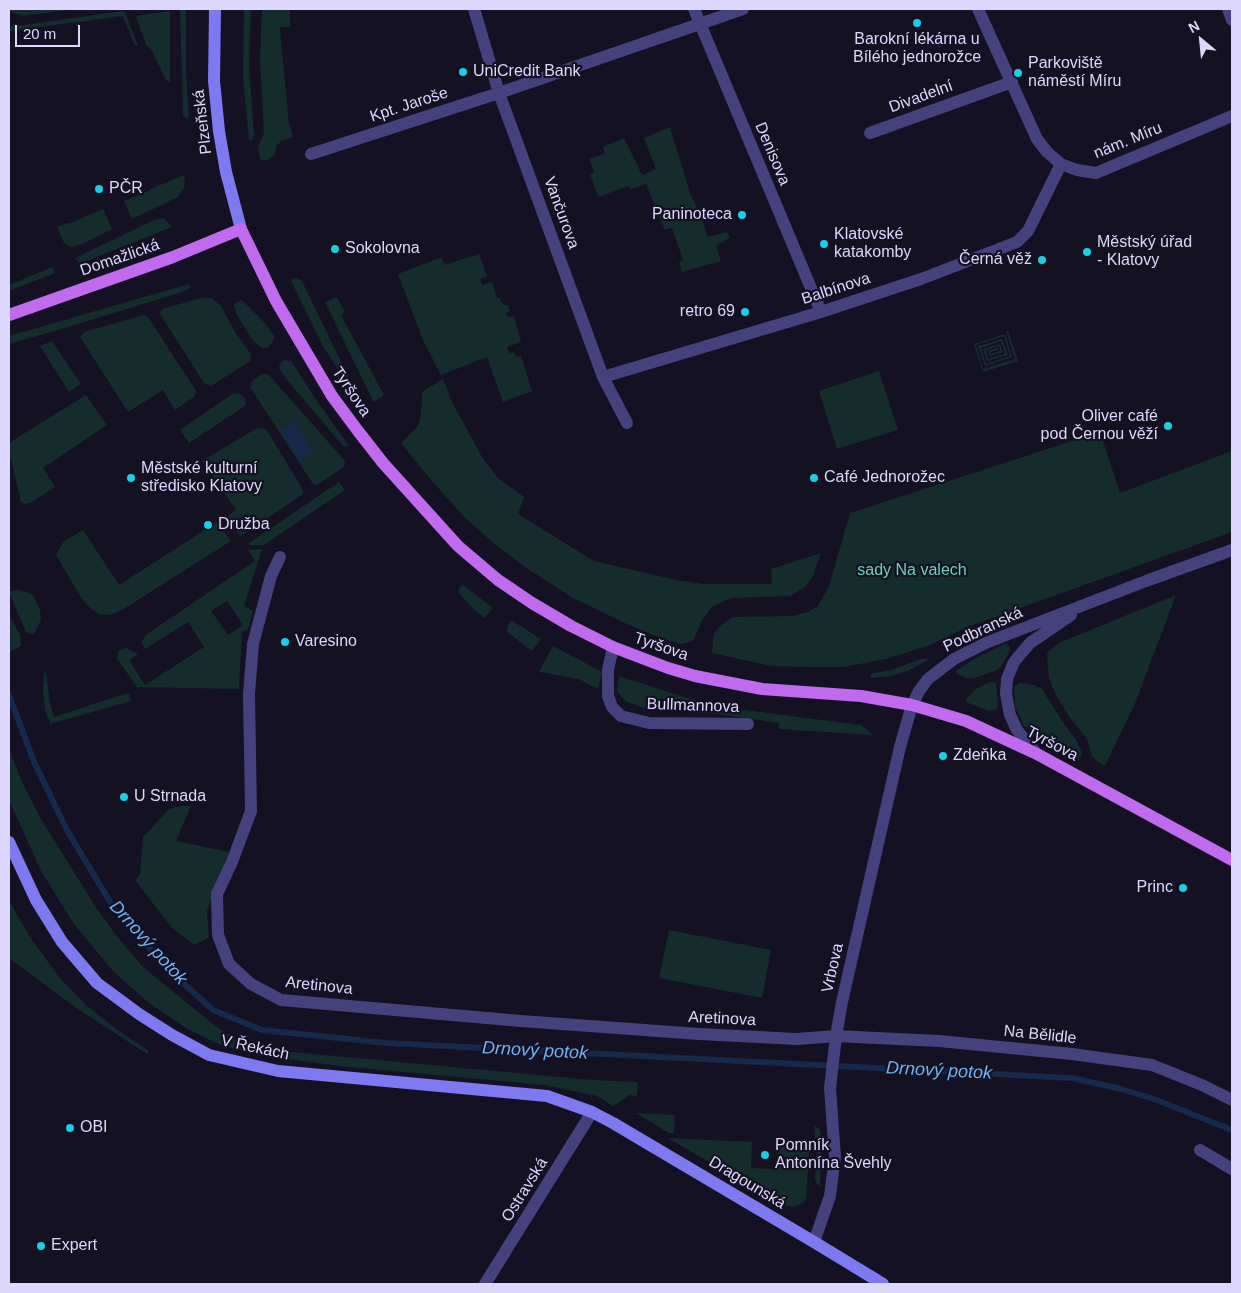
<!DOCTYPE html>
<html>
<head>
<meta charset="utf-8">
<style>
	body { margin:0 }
	#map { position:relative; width:1241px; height:1293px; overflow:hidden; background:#141123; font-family:Helvetica,sans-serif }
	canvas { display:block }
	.frame { position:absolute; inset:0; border:10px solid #dcd7fb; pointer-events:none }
	.north { position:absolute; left:1176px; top:15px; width:50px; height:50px; -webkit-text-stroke:4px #141123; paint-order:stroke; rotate:332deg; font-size:14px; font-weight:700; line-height:20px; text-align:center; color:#dcd7fb }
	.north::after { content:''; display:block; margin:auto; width:18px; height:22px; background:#dcd7fb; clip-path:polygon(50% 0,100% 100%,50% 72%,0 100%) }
	.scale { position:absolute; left:15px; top:25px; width:65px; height:22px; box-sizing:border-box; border:2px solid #dcd7fb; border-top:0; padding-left:6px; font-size:15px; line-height:18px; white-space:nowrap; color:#dcd7fb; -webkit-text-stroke:4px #141123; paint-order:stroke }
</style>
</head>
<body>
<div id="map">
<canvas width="1241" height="1293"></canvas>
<div class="frame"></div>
<div class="north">N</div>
<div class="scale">20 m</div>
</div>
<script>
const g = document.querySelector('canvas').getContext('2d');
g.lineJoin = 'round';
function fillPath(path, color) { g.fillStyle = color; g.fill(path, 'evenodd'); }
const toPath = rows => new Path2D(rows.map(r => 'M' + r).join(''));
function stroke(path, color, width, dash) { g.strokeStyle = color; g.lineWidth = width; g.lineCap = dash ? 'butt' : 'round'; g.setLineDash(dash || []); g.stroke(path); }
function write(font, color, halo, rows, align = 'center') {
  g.font = font + ' Helvetica,sans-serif'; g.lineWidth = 4.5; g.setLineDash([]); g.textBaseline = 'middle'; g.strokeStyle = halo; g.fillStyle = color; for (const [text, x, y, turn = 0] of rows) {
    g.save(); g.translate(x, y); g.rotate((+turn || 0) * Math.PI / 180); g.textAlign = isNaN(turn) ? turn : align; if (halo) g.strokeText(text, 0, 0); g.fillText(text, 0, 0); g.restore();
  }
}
const green = toPath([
	[9,9,76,9,22,16,9,11],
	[180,9,186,9,186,71,189,118,184,117,183,114],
	[244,9,251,9,249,64,254,136,252,140,249,140,243,77],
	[262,9,290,9,290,27,280,27,280,30,289,124,293,137,281,141,276,147,275,155,267,160,263,161,260,159,258,147,264,133,260,59],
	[124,11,138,45,135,46,123,16,9,31,9,27],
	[170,11,170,82,166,80,151,49,146,45,136,16],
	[670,127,690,193,700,214,708,237,727,232,730,238,716,246,721,261,682,272,679,262,683,260,672,228,665,230,646,184,631,189,629,186,598,197,590,174,594,172,589,159,605,154,603,147,624,138,642,175,656,169,644,138],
	[185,175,184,188,178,197,132,219,124,201,150,190,150,189],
	[103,209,112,229,82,244,71,247,64,243,57,227,67,223,68,224],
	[163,218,172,227,79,264,75,258,154,220],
	[479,254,487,276,480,279,482,285,492,282,497,298,500,298,503,305,508,305,510,311,506,313,508,317,514,316,521,342,507,347,509,353,514,352,516,357,521,356,532,391,503,402,487,357,441,375,422,338,398,274,442,257,444,265],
	[52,267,55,273,9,291,9,285],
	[296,278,302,281,357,395,355,395,324,348,290,279],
	[189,284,191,288,179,293,58,330,9,344,9,336],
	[337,297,345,312,341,315,384,395,375,401,373,401,325,302],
	[201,298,211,298,221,306,235,332,251,354,250,361,211,386,204,383,160,314,162,309],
	[242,300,266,324,275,338,268,348,262,348,253,341,237,315,234,306,235,303],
	[144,315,148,317,196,391,194,397,175,410,163,390,128,412,80,337,84,332],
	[1006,331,1008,331,1018,361,983,372,974,344,1005,334,1012,357,985,366,978,346,1002,339,1008,355,987,361,983,349,1000,344,1003,352,990,356,988,351,997,348,998,350,990,352,991,354,1000,351,999,346,986,350,988,359,1005,354,1001,341,981,348,986,364,1010,356,1004,336,976,345,983,369,1015,359],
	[52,341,81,384,69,392,40,346],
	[286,360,291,361,317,401,349,446,344,447,287,380,281,372,279,366,282,361],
	[879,371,898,430,837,449,819,391],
	[262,374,268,374,345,461,344,467,317,485,313,484,250,387,252,381],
	[443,379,453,404,482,457,498,478,524,497,518,514,594,561,681,581,705,584,772,584,771,569,821,553,813,576,805,587,790,596,731,598,712,607,702,620,693,641,681,644,663,639,627,624,573,598,525,567,496,545,464,517,425,473,401,443,417,427,420,420,422,403,422,392],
	[238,393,244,397,246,402,245,406,189,443,180,430,232,394],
	[86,395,107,425,43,468,55,487,32,502,25,504,21,502,20,497,9,451,9,445,12,441],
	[257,428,266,429,302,488,303,494,241,536,223,519,236,510,202,461],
	[1100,432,1120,493,1232,451,1232,532,970,626,930,645,886,659,844,667,811,667,771,666,712,653,714,634,721,625,733,617,792,616,808,612,818,606,829,586,850,513],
	[339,482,345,490,264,545,249,545,249,543],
	[217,522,231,541,122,610,110,615,99,614,90,608,82,599,56,555,63,542,83,530,119,585],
	[262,549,244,606,253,611,248,630,242,631,239,689,137,687,117,659,118,651,126,648,138,654,129,660,145,685,204,647,188,622,145,649,141,642,147,634,255,561,248,550],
	[227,601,243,625,228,635,211,611],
	[463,585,493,608,485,618,474,610,459,593,459,588],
	[19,590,27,592,33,595,40,610,41,620,34,633,31,634,26,632,9,592,9,591],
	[1176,595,1136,701,1105,766,1097,761,1092,756,1087,739,1068,715,1055,693,1049,678,1047,655,1049,651,1061,642],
	[9,615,20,635,21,646,9,652],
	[511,620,541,639,532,651,507,632,507,628],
	[1004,644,1007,644,1010,647,1009,652,1001,667,997,670,975,678,965,678,956,673,957,670,974,659],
	[553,646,602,672,598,689,579,679,539,672],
	[921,659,930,659,908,671,891,676,870,678,872,673,891,670],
	[46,672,50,704,54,717,124,694,129,694,131,701,50,724,45,709,43,689,44,673],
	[619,676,684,697,730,708,861,725,873,735,779,729,779,723,717,714,646,709,625,701,617,691],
	[989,682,994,682,996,684,998,706,997,709,989,711,966,702,966,699,974,690],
	[1019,683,1034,685,1042,689,1062,721,1076,740,1082,753,1079,761,1024,726,1015,706,1014,687],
	[9,749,22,782,41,819,97,909,116,935,143,967,213,1024,237,1041,247,1046,260,1049,592,1080,638,1082,637,1096,630,1095,613,1106,597,1096,545,1085,340,1066,252,1054,216,1043,188,1029,150,1004,112,970,74,924,41,871,9,800],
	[182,806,191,806,176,841,229,852,207,911,209,937,194,945,172,928,135,880,140,875,143,837,169,809],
	[9,901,32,940,59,977,85,1004,116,1029,149,1051,147,1054,75,1007,9,958],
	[669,930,771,950,762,998,659,978],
	[636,1113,675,1115,674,1133,669,1133],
	[814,1125,820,1130,822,1150,820,1186,817,1184,815,1178,817,1157],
	[668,1138,752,1142,751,1168,777,1169,778,1143,808,1145,809,1154,806,1198,803,1203,793,1207,782,1205]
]);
const water = toPath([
	[294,421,313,452,300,461,280,430]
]);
const stream = toPath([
	[9,695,34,762,68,832,115,910,170,971,213,1010,262,1030,387,1043,1072,1078,1121,1089,1154,1099,1232,1130]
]);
const street = toPath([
	[474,9,499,93,603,377,627,423],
	[694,9,821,312],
	[978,9,1037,139,1047,152,1061,164,1077,170,1096,173,1232,116],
	[1228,9,1232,20],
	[870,133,1012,82],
	[311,154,499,93,743,9],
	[603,377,821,312,921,279,1017,242,1028,231,1061,164],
	[280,557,271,576,253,644,249,694,251,811,232,862,217,894,218,935,229,964,251,984,281,1000,521,1021,699,1034,797,1039,836,1036,939,1041,1072,1054,1152,1065,1202,1085,1232,1100],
	[613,647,608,670,608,696,612,707,621,716,649,723,748,724],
	[1037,754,1017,730,1010,715,1006,694,1007,679,1014,662,1030,643,1071,615],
	[1200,1150,1232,1169],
	[814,1242,830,1196,835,1157,830,1088,836,1036,842,1002,900,747,912,705,919,691,928,679,954,659,988,642,1146,581,1232,550],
	[485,1284,592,1112]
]);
const secondary = toPath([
	[215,9,214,81,219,131,226,172,241,229],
	[9,842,36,900,62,942,97,983,139,1014,172,1035,209,1055,278,1071,547,1096,592,1112,613,1123,814,1242,883,1284]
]);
const primary = toPath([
	[9,315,173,257,241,229,276,301,332,396,358,431,383,463,458,546,498,580,532,603,571,626,613,647,668,668,695,676,762,689,861,696,912,705,966,721,1037,754,1232,860]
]);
const markers = [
	[917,23,5,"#19cee5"],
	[463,72,5,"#19cee5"],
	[1018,73,5,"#19cee5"],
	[99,189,5,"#19cee5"],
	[742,215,5,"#19cee5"],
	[824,244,5,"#19cee5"],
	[335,249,5,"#19cee5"],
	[1087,252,5,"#19cee5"],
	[1042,260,5,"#19cee5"],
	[745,312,5,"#19cee5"],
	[1168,426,5,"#19cee5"],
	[131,478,5,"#19cee5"],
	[814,478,5,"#19cee5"],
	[208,525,5,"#19cee5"],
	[285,642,5,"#19cee5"],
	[943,756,5,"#19cee5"],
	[124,797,5,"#19cee5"],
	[1183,888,5,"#19cee5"],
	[70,1128,5,"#19cee5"],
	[765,1155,5,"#19cee5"],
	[41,1246,5,"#19cee5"]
];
const poiNames = [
	["Barokní lékárna u",917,40,"center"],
	["Bílého jednorožce",917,58,"center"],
	["Parkoviště",1028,64],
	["náměstí Míru",1028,82],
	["UniCredit Bank",473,72],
	["PČR",109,189],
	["Paninoteca",732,215,"right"],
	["Klatovské",834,235],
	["katakomby",834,253],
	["Městský úřad",1097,243],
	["- Klatovy",1097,261],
	["Sokolovna",345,249],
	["Černá věž",1032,260,"right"],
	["retro 69",735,312,"right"],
	["Oliver café",1158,417,"right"],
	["pod Černou věží",1158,435,"right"],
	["Městské kulturní",141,469],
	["středisko Klatovy",141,487],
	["Café Jednorožec",824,478],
	["Družba",218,525],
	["Varesino",295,642],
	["Zdeňka",953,756],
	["U Strnada",134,797],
	["Princ",1173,888,"right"],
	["OBI",80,1128],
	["Pomník",775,1146],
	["Antonína Švehly",775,1164],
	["Expert",51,1246]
];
const streetNames = [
	["Divadelní",921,97,-20],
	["Kpt. Jaroše",409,105,-18],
	["Plzeňská",203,122,-97],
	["nám. Míru",1128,141,-22],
	["Denisova",772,154,67],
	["Vančurova",561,213,70],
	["Domažlická",120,258,-19],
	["Balbínova",836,289,-18],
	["Tyršova",351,392,56],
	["Podbranská",983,630,-25],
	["Tyršova",661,647,19],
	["Bullmannova",693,706,2],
	["Tyršova",1052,744,28],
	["Vrbova",833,968,-77],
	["Aretinova",319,986,6],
	["Aretinova",722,1019,3],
	["Na Bělidle",1040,1035,6],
	["V Řekách",255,1048,12],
	["Dragounská",747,1183,31],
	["Ostravská",525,1190,-58]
];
const parkNames = [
	["sady Na valech",912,571]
];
const waterNames = [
	["Drnový potok",148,943,48],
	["Drnový potok",535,1051,3],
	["Drnový potok",939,1071,3]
];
fillPath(green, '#152c2c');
fillPath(water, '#162949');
stroke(stream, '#162949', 6);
stroke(street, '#44417d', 12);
stroke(secondary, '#7e79f0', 12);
stroke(primary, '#bf6aef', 12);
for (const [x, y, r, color] of markers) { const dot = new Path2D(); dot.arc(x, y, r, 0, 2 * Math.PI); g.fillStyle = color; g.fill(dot); stroke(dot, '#141123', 2); }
write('16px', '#dcd7fb', '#141123', poiNames, 'left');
write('16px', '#dcd7fb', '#141123', streetNames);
write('16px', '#6bd3bb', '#141123', parkNames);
write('italic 18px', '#71b3f0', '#141123', waterNames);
</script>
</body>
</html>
